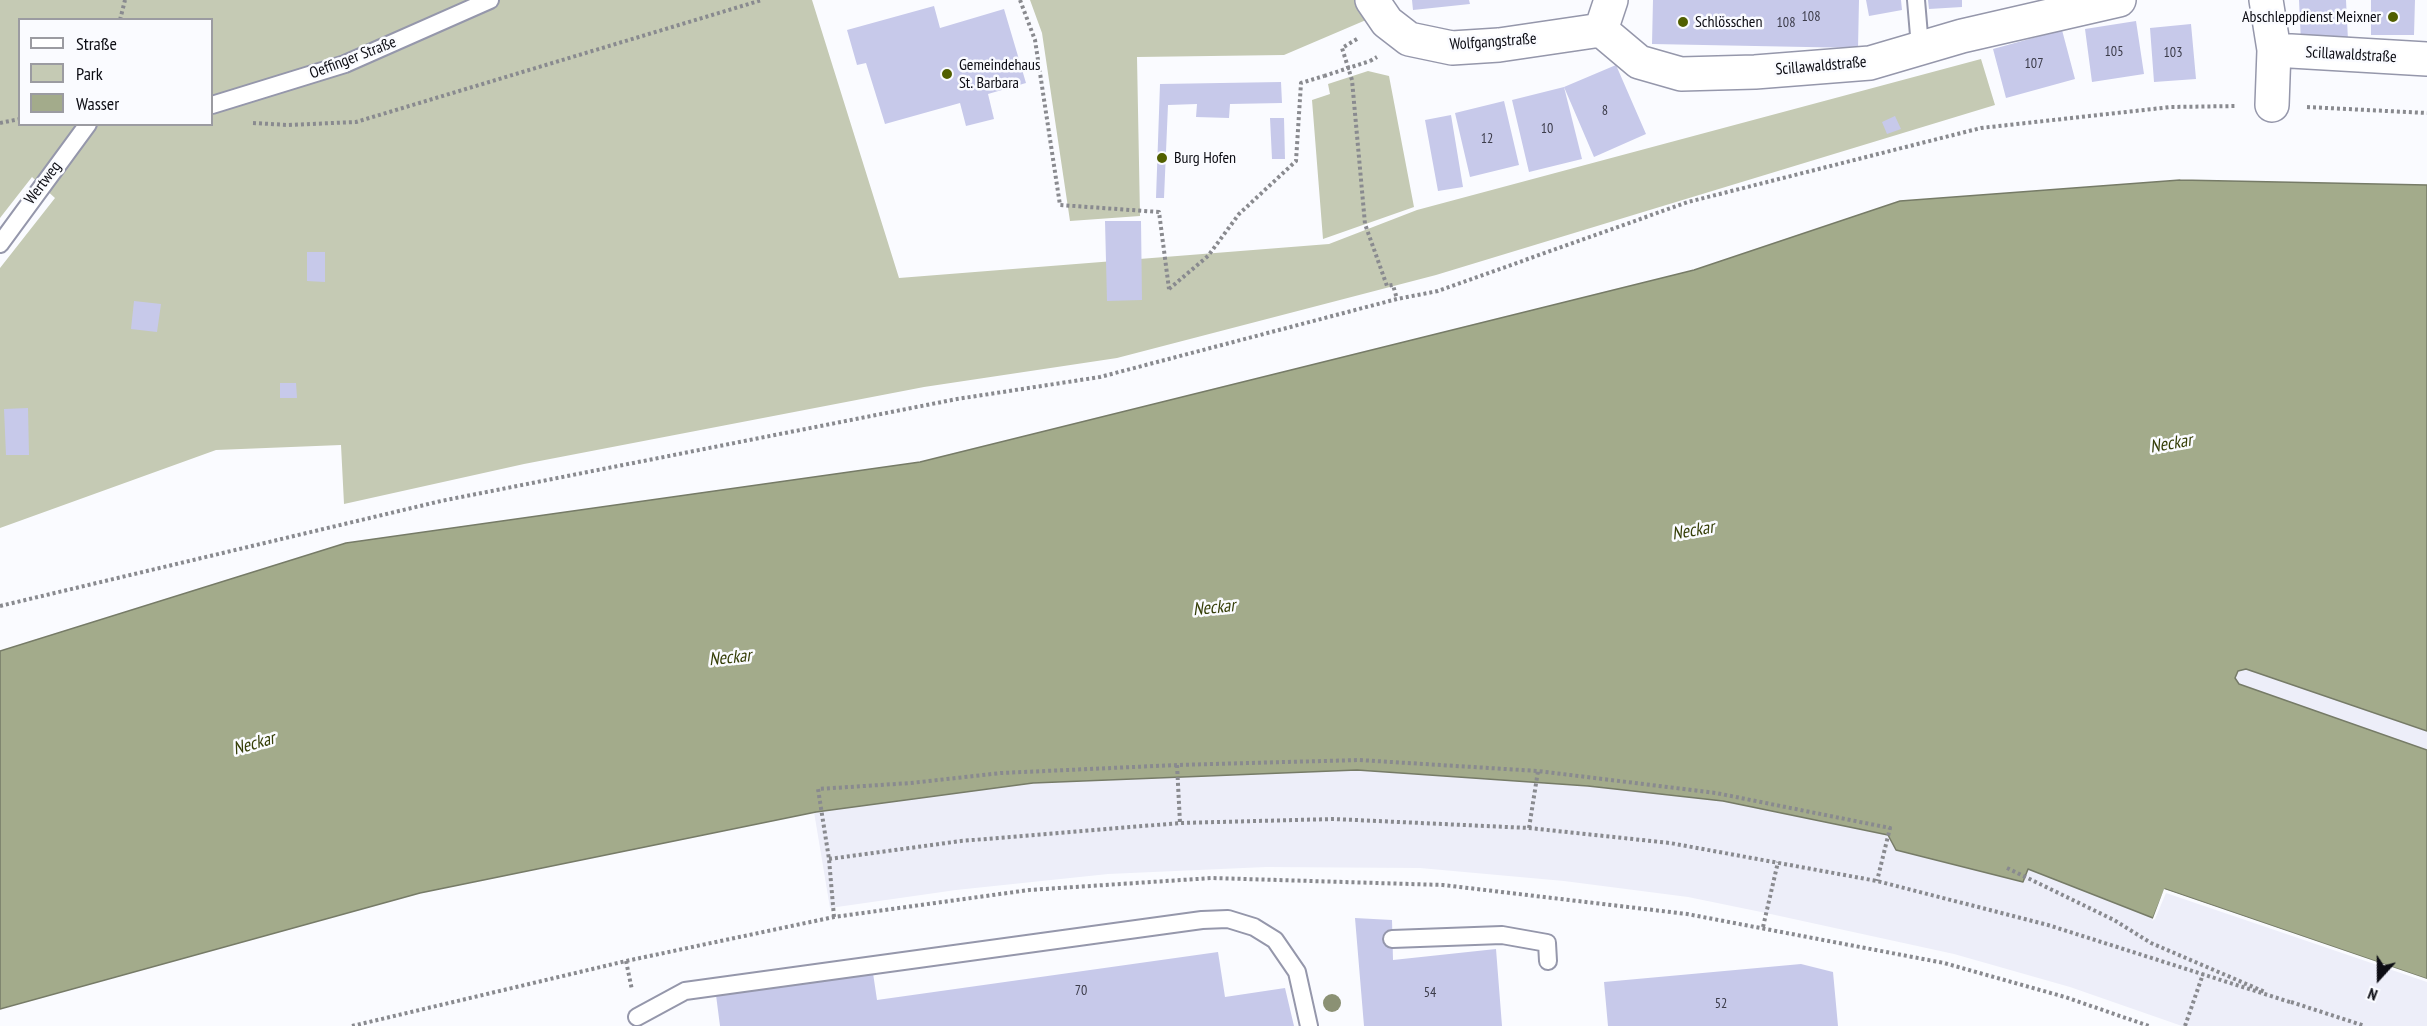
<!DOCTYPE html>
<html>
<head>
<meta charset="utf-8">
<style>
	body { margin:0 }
	#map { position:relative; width:2427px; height:1026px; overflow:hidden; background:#fafbff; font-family:"PT Sans Narrow",sans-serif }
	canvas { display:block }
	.legend { position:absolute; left:18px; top:18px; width:195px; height:108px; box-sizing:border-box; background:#fafbff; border:2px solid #9b9ba1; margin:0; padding:8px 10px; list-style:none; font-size:18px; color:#0c0c13 }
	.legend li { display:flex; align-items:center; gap:12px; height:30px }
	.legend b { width:30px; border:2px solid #9b9ba1 }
	.north { position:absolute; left:2349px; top:948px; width:60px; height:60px; -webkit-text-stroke:4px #fafbff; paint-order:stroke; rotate:201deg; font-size:16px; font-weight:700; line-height:24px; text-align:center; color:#0c0c13 }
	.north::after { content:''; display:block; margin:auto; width:21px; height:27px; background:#0c0c13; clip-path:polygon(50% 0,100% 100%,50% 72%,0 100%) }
</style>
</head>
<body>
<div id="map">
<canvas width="2427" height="1026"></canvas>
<ul class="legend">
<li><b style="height:8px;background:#fff"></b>Straße</li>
<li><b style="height:16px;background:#c5cab4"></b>Park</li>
<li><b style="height:16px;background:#a3ab8b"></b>Wasser</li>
</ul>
<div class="north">N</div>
</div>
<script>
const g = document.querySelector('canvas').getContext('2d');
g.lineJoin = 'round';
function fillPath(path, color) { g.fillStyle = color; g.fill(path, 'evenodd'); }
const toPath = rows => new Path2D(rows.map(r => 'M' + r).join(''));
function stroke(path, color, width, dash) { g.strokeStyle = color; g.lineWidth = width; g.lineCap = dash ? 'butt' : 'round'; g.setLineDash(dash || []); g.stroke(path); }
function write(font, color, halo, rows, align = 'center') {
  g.font = font + ' "PT Sans Narrow",sans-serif'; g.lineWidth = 5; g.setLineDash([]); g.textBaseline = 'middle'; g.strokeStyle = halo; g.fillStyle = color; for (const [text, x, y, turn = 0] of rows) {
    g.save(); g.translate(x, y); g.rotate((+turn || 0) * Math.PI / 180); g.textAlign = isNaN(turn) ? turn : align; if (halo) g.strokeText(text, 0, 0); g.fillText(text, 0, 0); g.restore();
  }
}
const built = toPath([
	[1336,596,2246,669,2427,731,2427,1026,2182,1026,2070,987,1954,954,1766,913,1688,897,1564,881,1420,868,1266,867,1108,874,956,890,830,908,805,758]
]);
const green = toPath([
	[0,0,812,0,899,278,1329,244,1417,210,1981,59,1995,105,1436,275,1117,358,924,387,524,464,344,504,341,445,216,450,0,528,0,268,55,198,32,177,0,218],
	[20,20,212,20,212,124,20,124],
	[1030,0,1363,0,1373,17,1284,55,1137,57,1140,216,1070,221,1042,33],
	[1368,71,1389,76,1414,207,1323,239,1312,100,1330,94,1328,84]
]);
const water = toPath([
	[2180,180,2427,185,2427,731,2246,669,2238,671,2235,678,2239,684,2427,750,2427,979,2165,889,2153,918,2028,869,2023,882,1896,850,1888,835,1723,801,1588,786,1357,770,1033,783,816,812,420,893,0,1009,0,651,346,543,920,462,1694,270,1900,201,2180,180]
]);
const pier = toPath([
	[2164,889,2427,979,2427,982,2166,893,2155,919,2152,921]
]);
const building = toPath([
	[1412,0,1469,0,1470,4,1413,10],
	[1653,0,1859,0,1858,48,1652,44],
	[1866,0,1901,0,1902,10,1869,16],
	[1928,0,1962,0,1962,7,1929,9],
	[2299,0,2346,0,2348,40,2301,42],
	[2371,0,2415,0,2414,35,2371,35],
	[934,6,940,28,1004,9,1026,83,988,94,994,119,966,126,960,103,885,124,866,63,857,65,847,30],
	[2136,21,2144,74,2092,82,2085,29],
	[2191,24,2196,79,2154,82,2150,28],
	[2062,30,2075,79,2006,98,1993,49],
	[1616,65,1646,134,1594,157,1564,87],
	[1281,82,1282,103,1230,104,1229,118,1196,117,1197,104,1168,105,1164,198,1156,198,1160,84],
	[1564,87,1582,159,1529,172,1512,100],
	[1504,101,1519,165,1470,177,1455,113],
	[1451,115,1463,187,1438,191,1425,120],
	[1895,116,1901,129,1887,134,1882,122],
	[1270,118,1284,118,1285,159,1272,159],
	[1105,221,1141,221,1142,300,1107,301],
	[307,252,325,252,325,282,307,281],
	[134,301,161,304,157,332,131,329],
	[280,383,296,383,297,398,280,398],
	[28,408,29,455,6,455,4,409],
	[1355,918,1392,920,1393,960,1496,949,1502,1026,1364,1026],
	[1218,952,1225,997,1285,988,1294,1026,720,1026,716,995,873,973,877,1000],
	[1801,964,1833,972,1838,1026,1608,1026,1604,982]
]);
const path = toPath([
	[1020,0,1035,40,1060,205,1159,212,1169,289],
	[120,20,125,0],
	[1357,39,1342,48,1352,80,1365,224,1387,286,1393,285,1397,299],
	[1370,61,1377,57],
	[2307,107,2427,113],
	[0,123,20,119],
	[253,123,288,125,356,122,762,0],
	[1169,289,1208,256,1239,214,1296,161,1301,83,1324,76],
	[0,606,441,501,957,399,1100,377,1397,299,1438,291,1688,202,1981,128,2171,107,2237,106],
	[1177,765,1180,823],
	[1529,828,1538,771],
	[829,859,961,841,1180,823,1334,819,1529,828,1670,843,1877,881,2048,925,2293,1003],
	[2007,868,2114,920,2151,943,2265,992],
	[834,917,829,859,818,789,911,783,1001,773,1177,765,1359,760,1538,771,1716,793,1890,828,1877,881],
	[1763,927,1778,862],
	[626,961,632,990],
	[2291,1002,2365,1026],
	[352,1026,626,961,834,917,1029,890,1212,878,1443,885,1687,914,1944,963,2065,997,2149,1026],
	[2185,1026,2203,974]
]);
const lane = toPath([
	[1916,0,1920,47],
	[212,105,345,64,490,0],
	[0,244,88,124],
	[1392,939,1502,935,1547,943,1548,961],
	[637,1017,685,991,1202,920,1228,919,1254,927,1275,940,1297,972,1309,1026]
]);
const street = toPath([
	[1372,0,1387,22,1409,39,1452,48,1499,45,1601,30],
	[2266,0,2274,50,2272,105],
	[1601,30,1639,62,1681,74,1755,72,1870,63,1962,36,2119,0],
	[1601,30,1611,0],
	[2274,50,2427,59]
]);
const pathBridge = toPath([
	[1324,76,1370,61]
]);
const trees = [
	[1332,1003]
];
const markers = [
	[2393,17,6,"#515f00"],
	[1683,22,6,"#515f00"],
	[947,74,6,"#515f00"],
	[1162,158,6,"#515f00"]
];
const numberNames = [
	["108",1811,17],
	["108",1786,23],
	["105",2114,52],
	["103",2173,53],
	["107",2034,64],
	["8",1605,111],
	["10",1547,129],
	["12",1487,139],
	["70",1081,991],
	["54",1430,993],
	["52",1721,1004]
];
const poiNames = [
	["Abschleppdienst Meixner",2381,17,"right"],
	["Schlösschen",1695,22],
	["Gemeindehaus",959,65],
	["St. Barbara",959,83],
	["Burg Hofen",1174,158]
];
const streetNames = [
	["Wolfgangstraße",1493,42,-4],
	["Scillawaldstraße",2351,55,3],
	["Oeffinger Straße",353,58,-21],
	["Scillawaldstraße",1821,66,-5],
	["Wertweg",43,183,-53]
];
const waterNames = [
	["Neckar",2171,444,-10],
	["Neckar",1693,531,-10],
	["Neckar",1214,608,-6],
	["Neckar",730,658,-6],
	["Neckar",254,744,-16]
];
fillPath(built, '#edeef9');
fillPath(green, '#c5cab4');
fillPath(water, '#a3ab8b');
stroke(water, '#767b67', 1.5);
fillPath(pier, '#fafbff');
fillPath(building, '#c7c9ea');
stroke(lane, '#9597ab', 20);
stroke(street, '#9597ab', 36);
stroke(path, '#898a8f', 4, [3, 3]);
stroke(lane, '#fff', 16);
stroke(street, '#fff', 33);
stroke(pathBridge, '#898a8f', 4, [3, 3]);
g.fillStyle = '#8b9174';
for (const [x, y] of trees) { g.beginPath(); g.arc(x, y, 9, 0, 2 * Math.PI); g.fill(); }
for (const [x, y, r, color] of markers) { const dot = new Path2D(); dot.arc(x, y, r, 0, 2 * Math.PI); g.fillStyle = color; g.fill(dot); stroke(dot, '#fafbff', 2); }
write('14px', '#3b3b49', null, numberNames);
write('16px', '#0c0c13', '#fafbff', poiNames, 'left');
write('16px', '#0c0c13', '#fafbff', streetNames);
write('italic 18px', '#353e07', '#fafbff', waterNames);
</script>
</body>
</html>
